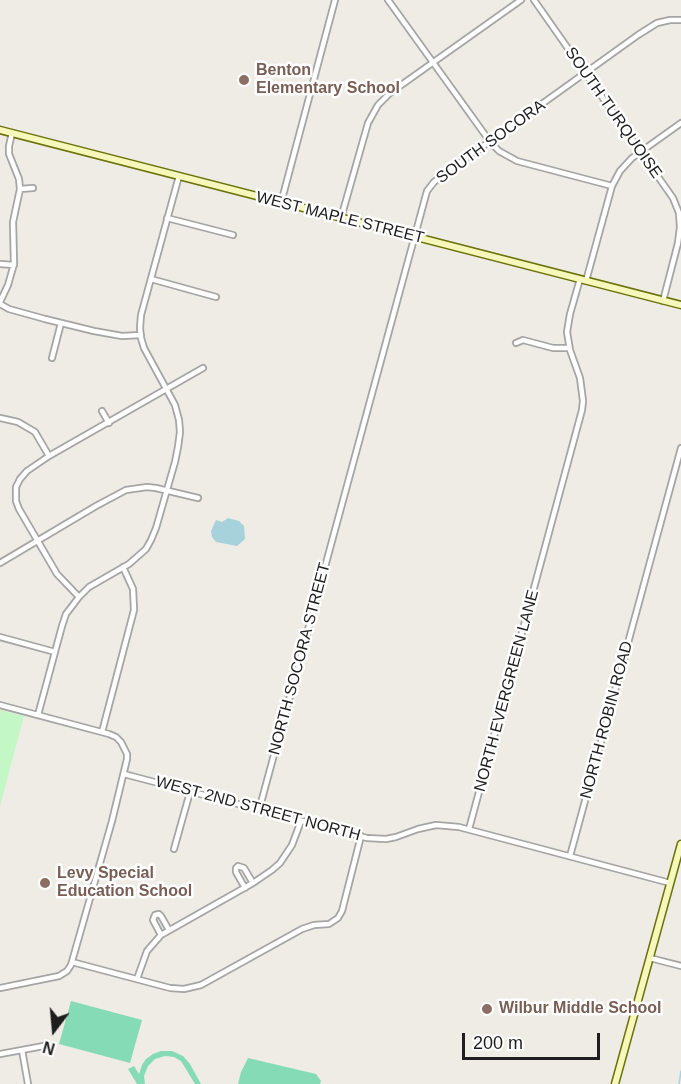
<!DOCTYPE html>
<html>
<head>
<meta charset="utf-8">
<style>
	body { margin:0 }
	#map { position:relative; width:681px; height:1084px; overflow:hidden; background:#efebe5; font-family:Arial,sans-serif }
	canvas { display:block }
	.north { position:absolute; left:24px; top:1000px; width:60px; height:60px; -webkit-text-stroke:4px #fff; paint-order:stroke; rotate:196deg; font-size:16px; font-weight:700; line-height:24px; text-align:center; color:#1e1e1e }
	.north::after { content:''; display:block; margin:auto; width:21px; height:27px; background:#1e1e1e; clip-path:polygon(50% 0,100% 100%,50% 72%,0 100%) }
	.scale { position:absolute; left:462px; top:1033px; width:138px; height:27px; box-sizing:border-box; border:3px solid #1e1e1e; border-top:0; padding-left:8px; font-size:18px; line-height:21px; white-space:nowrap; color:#1e1e1e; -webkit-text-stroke:4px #fff; paint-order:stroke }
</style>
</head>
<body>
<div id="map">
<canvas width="681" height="1084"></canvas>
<div class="north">N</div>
<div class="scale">200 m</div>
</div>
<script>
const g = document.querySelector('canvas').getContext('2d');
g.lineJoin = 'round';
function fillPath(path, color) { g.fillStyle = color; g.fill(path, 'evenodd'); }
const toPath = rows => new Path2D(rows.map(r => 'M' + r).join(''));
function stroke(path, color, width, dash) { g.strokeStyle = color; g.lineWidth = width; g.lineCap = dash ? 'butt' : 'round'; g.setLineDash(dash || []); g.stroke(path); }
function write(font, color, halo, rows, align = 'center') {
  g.font = font + ' Arial,sans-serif'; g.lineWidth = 5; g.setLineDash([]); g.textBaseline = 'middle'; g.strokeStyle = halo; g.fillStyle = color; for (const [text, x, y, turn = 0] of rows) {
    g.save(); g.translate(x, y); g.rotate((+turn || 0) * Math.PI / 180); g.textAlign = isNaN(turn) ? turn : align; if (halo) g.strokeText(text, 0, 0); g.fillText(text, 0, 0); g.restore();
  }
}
const park = toPath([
	[0,710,24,716,0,806]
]);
const pitch = toPath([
	[71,1001,142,1020,130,1063,59,1044],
	[161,1051,172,1051,183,1056,190,1064,201,1084,195,1084,181,1061,174,1057,165,1056,155,1059,148,1066,144,1076,145,1084,137,1084,128,1069,134,1066,139,1074,142,1065,146,1059,153,1054],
	[248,1058,316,1074,321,1081,320,1084,238,1084,241,1072]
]);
const water = toPath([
	[228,518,239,521,244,526,245,539,237,546,216,542,212,537,211,531,216,520,222,522]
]);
const stream = toPath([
	[679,1084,681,1071]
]);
const street = toPath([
	[388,0,491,143,499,151,517,161,612,186],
	[534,0,673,198,679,213,680,227,678,243,663,301],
	[20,189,33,188],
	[281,203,335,0],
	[167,218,233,235],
	[341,218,368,123,378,105,390,93,521,0],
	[0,264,14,265],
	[151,279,216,297],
	[586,281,612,186,620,171,632,158,681,123],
	[0,302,8,285,14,264,13,222,20,189,19,179,9,154,9,146,12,133],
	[0,304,9,309,45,319,94,331,122,336,141,335],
	[516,343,523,340,553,348,569,348],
	[52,358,61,323],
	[102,411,109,423],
	[0,418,18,422,35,432,49,456],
	[0,563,96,506,126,490,147,487,156,488,198,498],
	[79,597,57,574,19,509,16,501,16,487,20,479,27,471,49,456,203,368],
	[0,637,55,652],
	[0,705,109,734,116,737,121,742,127,754,127,759,112,821,71,965,67,971,59,976,0,988],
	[38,715,62,626,66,614,79,597,89,587,129,564,146,549,151,540,156,528,175,462,178,447,180,432,179,420,175,405,144,348,141,338,140,328,141,315,179,176],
	[102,732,134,610,133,589,123,567],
	[124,774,367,838,386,839,396,837,418,829,436,825,459,827,670,883],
	[259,810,427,191,434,182,447,172,638,35,657,23,670,20,681,20],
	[469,829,582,410,583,401,580,378,570,350,567,332,570,314,580,279],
	[174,849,190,792],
	[570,856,681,448],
	[245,888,236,872,236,868,238,866,244,868,253,883],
	[161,935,153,920,155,915,159,914,161,916,169,930],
	[650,958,681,966],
	[72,962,170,988,184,989,201,985,302,929,314,925,329,924,338,918,342,911,361,836],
	[137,979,147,951,161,935,253,883,272,870,280,863,292,845,301,821],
	[22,1050,28,1084],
	[0,1054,49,1045]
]);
const secondary = toPath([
	[0,130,681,305],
	[615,1084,681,844]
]);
const markers = [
	[244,80,6,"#8d6e63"],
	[45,883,6,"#8d6e63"],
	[487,1009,6,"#8d6e63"]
];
const educationNames = [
	["Benton",256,71],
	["Elementary School",256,89],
	["Levy Special",57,874],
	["Education School",57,892],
	["Wilbur Middle School",499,1009]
];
const streetNames = [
	["SOUTH TURQUOISE",613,113,55],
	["SOUTH SOCORA",491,142,-36],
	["WEST MAPLE STREET",340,218,14],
	["NORTH SOCORA STREET",300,659,-75],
	["NORTH EVERGREEN LANE",507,691,-75],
	["NORTH ROBIN ROAD",607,720,-75],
	["WEST 2ND STREET NORTH",258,809,15]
];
fillPath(park, '#c4f7c6');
fillPath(pitch, '#86dbb7');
fillPath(water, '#a7d1db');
stroke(stream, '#a7d1db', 1.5);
stroke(street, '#a5a5a5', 8);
stroke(secondary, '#6a7209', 9);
stroke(street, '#fff', 4.5);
stroke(secondary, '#f6f7bb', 6);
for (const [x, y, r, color] of markers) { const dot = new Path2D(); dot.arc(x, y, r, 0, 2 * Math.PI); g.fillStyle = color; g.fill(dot); stroke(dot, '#fff', 2); }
write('bold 16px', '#785e54', '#fff', educationNames, 'left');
write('16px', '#1e1e1e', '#fff', streetNames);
</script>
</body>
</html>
